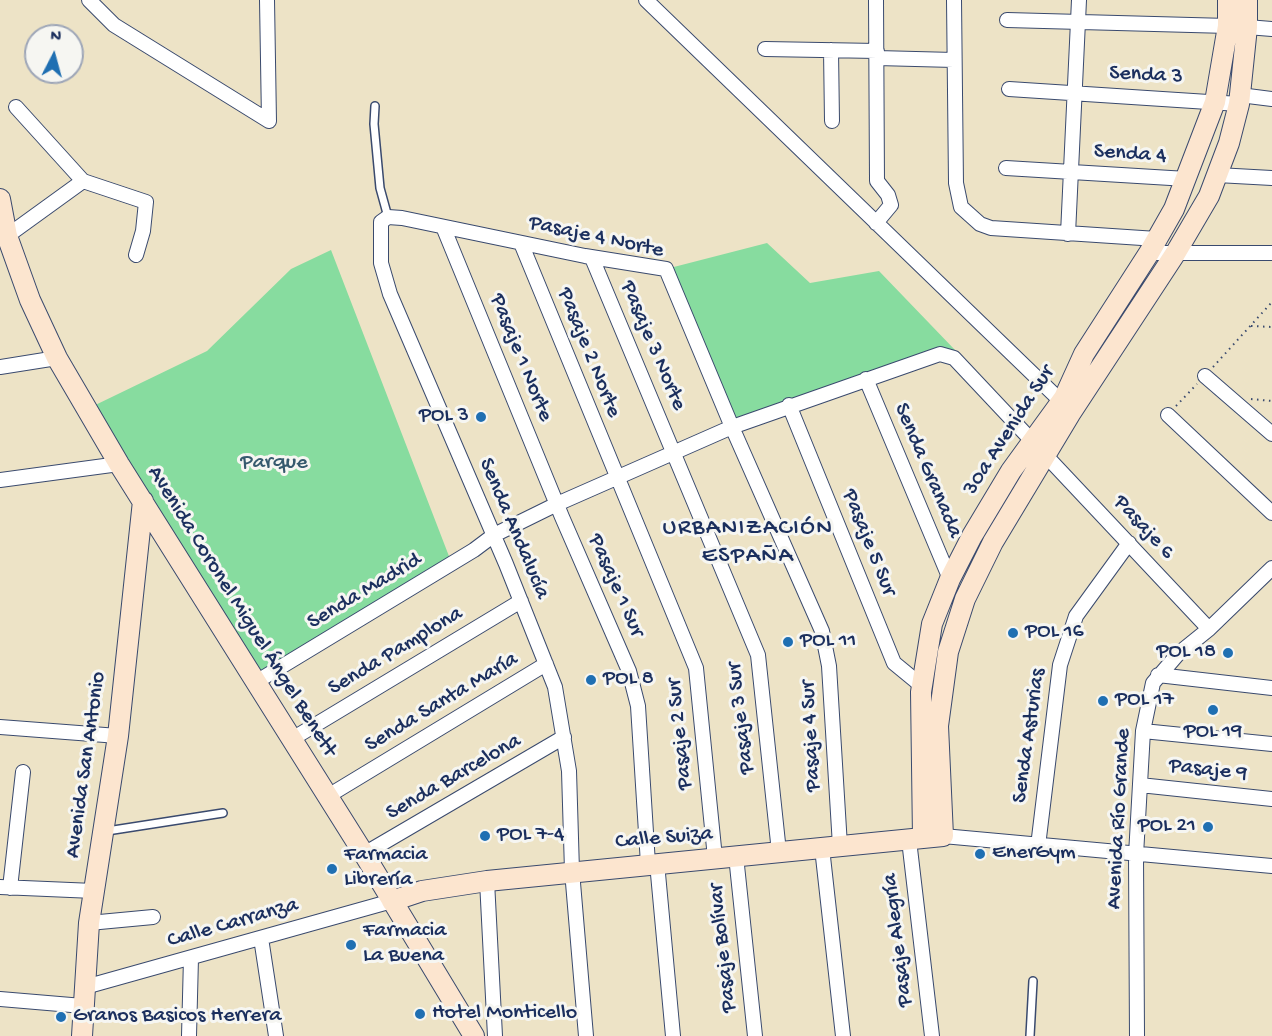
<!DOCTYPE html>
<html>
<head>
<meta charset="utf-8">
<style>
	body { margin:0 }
	#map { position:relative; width:1272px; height:1036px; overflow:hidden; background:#ede3c6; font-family:"Gochi Hand",sans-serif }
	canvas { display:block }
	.north { position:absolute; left:24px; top:24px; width:60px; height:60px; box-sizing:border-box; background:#f6f6f2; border:2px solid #9ea6b7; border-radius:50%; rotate:6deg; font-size:16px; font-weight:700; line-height:24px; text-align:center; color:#1b2f5e }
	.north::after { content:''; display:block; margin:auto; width:21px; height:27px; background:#1f6fb2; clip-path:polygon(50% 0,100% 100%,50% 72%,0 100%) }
</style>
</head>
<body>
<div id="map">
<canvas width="1272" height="1036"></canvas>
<div class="north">N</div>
</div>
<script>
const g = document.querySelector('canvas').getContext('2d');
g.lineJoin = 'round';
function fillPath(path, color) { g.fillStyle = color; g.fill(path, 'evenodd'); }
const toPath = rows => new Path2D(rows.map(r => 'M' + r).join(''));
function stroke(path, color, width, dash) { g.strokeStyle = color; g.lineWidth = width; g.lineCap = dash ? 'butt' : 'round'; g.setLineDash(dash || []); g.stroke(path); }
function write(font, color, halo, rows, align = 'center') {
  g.font = font + ' "Gochi Hand",sans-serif'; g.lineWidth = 6; g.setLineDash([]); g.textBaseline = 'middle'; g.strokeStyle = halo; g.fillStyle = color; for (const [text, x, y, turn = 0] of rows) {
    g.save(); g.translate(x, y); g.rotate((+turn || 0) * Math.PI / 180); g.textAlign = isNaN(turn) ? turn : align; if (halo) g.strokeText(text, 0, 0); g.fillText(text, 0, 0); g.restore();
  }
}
const green = toPath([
	[767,243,810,283,879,271,955,350,731,424,666,269],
	[331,250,452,564,256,682,87,409,207,351,291,269]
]);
const path = toPath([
	[1251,326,1272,327],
	[1213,367,1272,302],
	[1251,399,1272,401],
	[1176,406,1197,384]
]);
const lane = toPath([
	[375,106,374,124,380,188,388,217],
	[107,831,223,813],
	[1030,1036,1033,981]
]);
const street = toPath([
	[89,0,114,25,269,121],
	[267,0,269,121],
	[646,0,1067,407],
	[954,0,956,183,961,207,980,224,991,228,1157,239],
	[1007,20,1228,26],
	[1247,27,1272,29],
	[765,49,877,51],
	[831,50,832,121],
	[877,58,954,60],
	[1009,89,1239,104],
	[1240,95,1272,99],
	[16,107,83,181,146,202,143,231,136,255],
	[1006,168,1187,179],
	[1217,175,1272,178],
	[876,223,891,205,888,195,877,181,876,0],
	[444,229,562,517,629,671,638,706,648,864],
	[1068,234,1079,0],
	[7,236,83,181],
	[521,243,696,668,715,858],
	[1149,253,1272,253],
	[592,258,758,655,779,852],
	[0,367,57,358],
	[1205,376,1272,434],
	[866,379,950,579],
	[789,405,894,663,922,686],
	[1168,415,1272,513],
	[0,480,119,464],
	[1158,675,1272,688],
	[256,682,474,550,494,535,557,504,732,427,940,354,954,358,1209,629],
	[0,727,118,736],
	[1143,731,1272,744],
	[292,739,521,601],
	[1140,785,1272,799],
	[328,796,546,664],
	[943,836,1272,866],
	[909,840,932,1036],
	[1038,846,1060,665,1076,616,1129,543],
	[822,848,843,1036],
	[364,854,564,737],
	[736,856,755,1036],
	[657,863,673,1036],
	[487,881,495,1036],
	[0,887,94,891],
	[10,888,23,772],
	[89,923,153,917],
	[261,938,276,1036],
	[85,987,392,901],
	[0,999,83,1006],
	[189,1036,191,958],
	[586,1036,572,871,569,771,555,687,506,564,390,294,381,263,381,222,388,217,402,218,585,256,666,269,732,427,822,631,829,666,840,846],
	[1137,1036,1136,855,1143,731,1153,683,1178,654,1209,629,1272,568]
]);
const secondary = toPath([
	[0,199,7,236,30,300,57,358,119,464,364,854,474,1036],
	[923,838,921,692,932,624,950,579,972,536,1011,471,1064,398,1084,354,1149,253,1174,209,1215,102,1228,26,1228,0],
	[392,901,422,891,487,881,943,836,938,726,948,652,965,599,993,542,1070,414,1175,254,1209,196,1229,143,1239,104,1247,27,1247,0],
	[82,1036,89,923,118,736,143,501]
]);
const markers = [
	[481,417,6,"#1f6fb2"],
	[1013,633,6,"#1f6fb2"],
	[788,642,6,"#1f6fb2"],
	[1228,653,6,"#1f6fb2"],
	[591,680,6,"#1f6fb2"],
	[1103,701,6,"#1f6fb2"],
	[1213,710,6,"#1f6fb2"],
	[1208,827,6,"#1f6fb2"],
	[485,836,6,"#1f6fb2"],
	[980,854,6,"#1f6fb2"],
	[332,869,6,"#1f6fb2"],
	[351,945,6,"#1f6fb2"],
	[420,1014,6,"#1f6fb2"],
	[61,1017,6,"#1f6fb2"]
];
const streetNames = [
	["Senda 3",1146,76,3],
	["Senda 4",1130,155,4],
	["Pasaje 4 Norte",596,238,12],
	["Pasaje 3 Norte",652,346,67],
	["Pasaje 2 Norte",588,353,68],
	["Pasaje 1 Norte",520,358,68],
	["30a Avenida Sur",1010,431,-57],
	["Senda Granada",927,471,67],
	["Pasaje 6",1143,528,47],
	["Senda Andalucía",513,529,67],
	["Pasaje 5 Sur",868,543,68],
	["Pasaje 1 Sur",615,586,66],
	["Senda Madrid",365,592,-31],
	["Avenida Coronel Miguel Ángel Benett",241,612,58],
	["Senda Pamplona",396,652,-31],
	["Senda Santa María",442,703,-31],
	["Pasaje 3 Sur",742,718,-97],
	["Pasaje 2 Sur",681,734,-96],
	["Pasaje 4 Sur",812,736,-93],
	["Senda Asturias",1030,736,-82],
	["Avenida San Antonio",87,765,-82],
	["Pasaje 9",1208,771,6],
	["Senda Barcelona",454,778,-30],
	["Avenida Río Grande",1120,819,-87],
	["Calle Suiza",664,839,-5],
	["Calle Carranza",233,924,-16],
	["Pasaje Alegría",899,940,-97],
	["Pasaje Bolívar",724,948,-96]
];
const poiNames = [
	["POL 3",469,417,"right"],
	["POL 16",1025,633],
	["POL 11",800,642],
	["POL 18",1216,653,"right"],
	["POL 8",603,680],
	["POL 17",1115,701],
	["POL 19",1213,733,"center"],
	["POL 21",1196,827,"right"],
	["POL 7-4",497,836],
	["EnerGym",992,854],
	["Farmacia",344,856],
	["Librería",344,881],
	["Farmacia",363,932],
	["La Buena",363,957],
	["Hotel Monticello",432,1014],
	["Granos Basicos Herrera",73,1017]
];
const parkNames = [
	["Parque",274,464]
];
const neighbourhoodNames = [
	["URBANIZACIÓN",748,529],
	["ESPAÑA",748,557]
];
fillPath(green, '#87dc9f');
stroke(lane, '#3a4a6e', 10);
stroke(street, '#3a4a6e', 16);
stroke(secondary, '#3a4a6e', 22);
stroke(path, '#3a4a6e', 2, [1.5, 4.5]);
stroke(lane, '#fff', 7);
stroke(street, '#fff', 14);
stroke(secondary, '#fce5cf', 20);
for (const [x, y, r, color] of markers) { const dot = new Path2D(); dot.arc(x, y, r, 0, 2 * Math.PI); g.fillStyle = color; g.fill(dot); stroke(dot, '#f6f6f2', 2); }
write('22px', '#1b2f5e', '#f6f6f2', streetNames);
write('22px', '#1b2f5e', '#f6f6f2', poiNames, 'left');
write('22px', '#365a6e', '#f6f6f2', parkNames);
g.letterSpacing = '1.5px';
write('24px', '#1b2f5e', '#f6f6f2', neighbourhoodNames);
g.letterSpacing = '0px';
</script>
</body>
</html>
